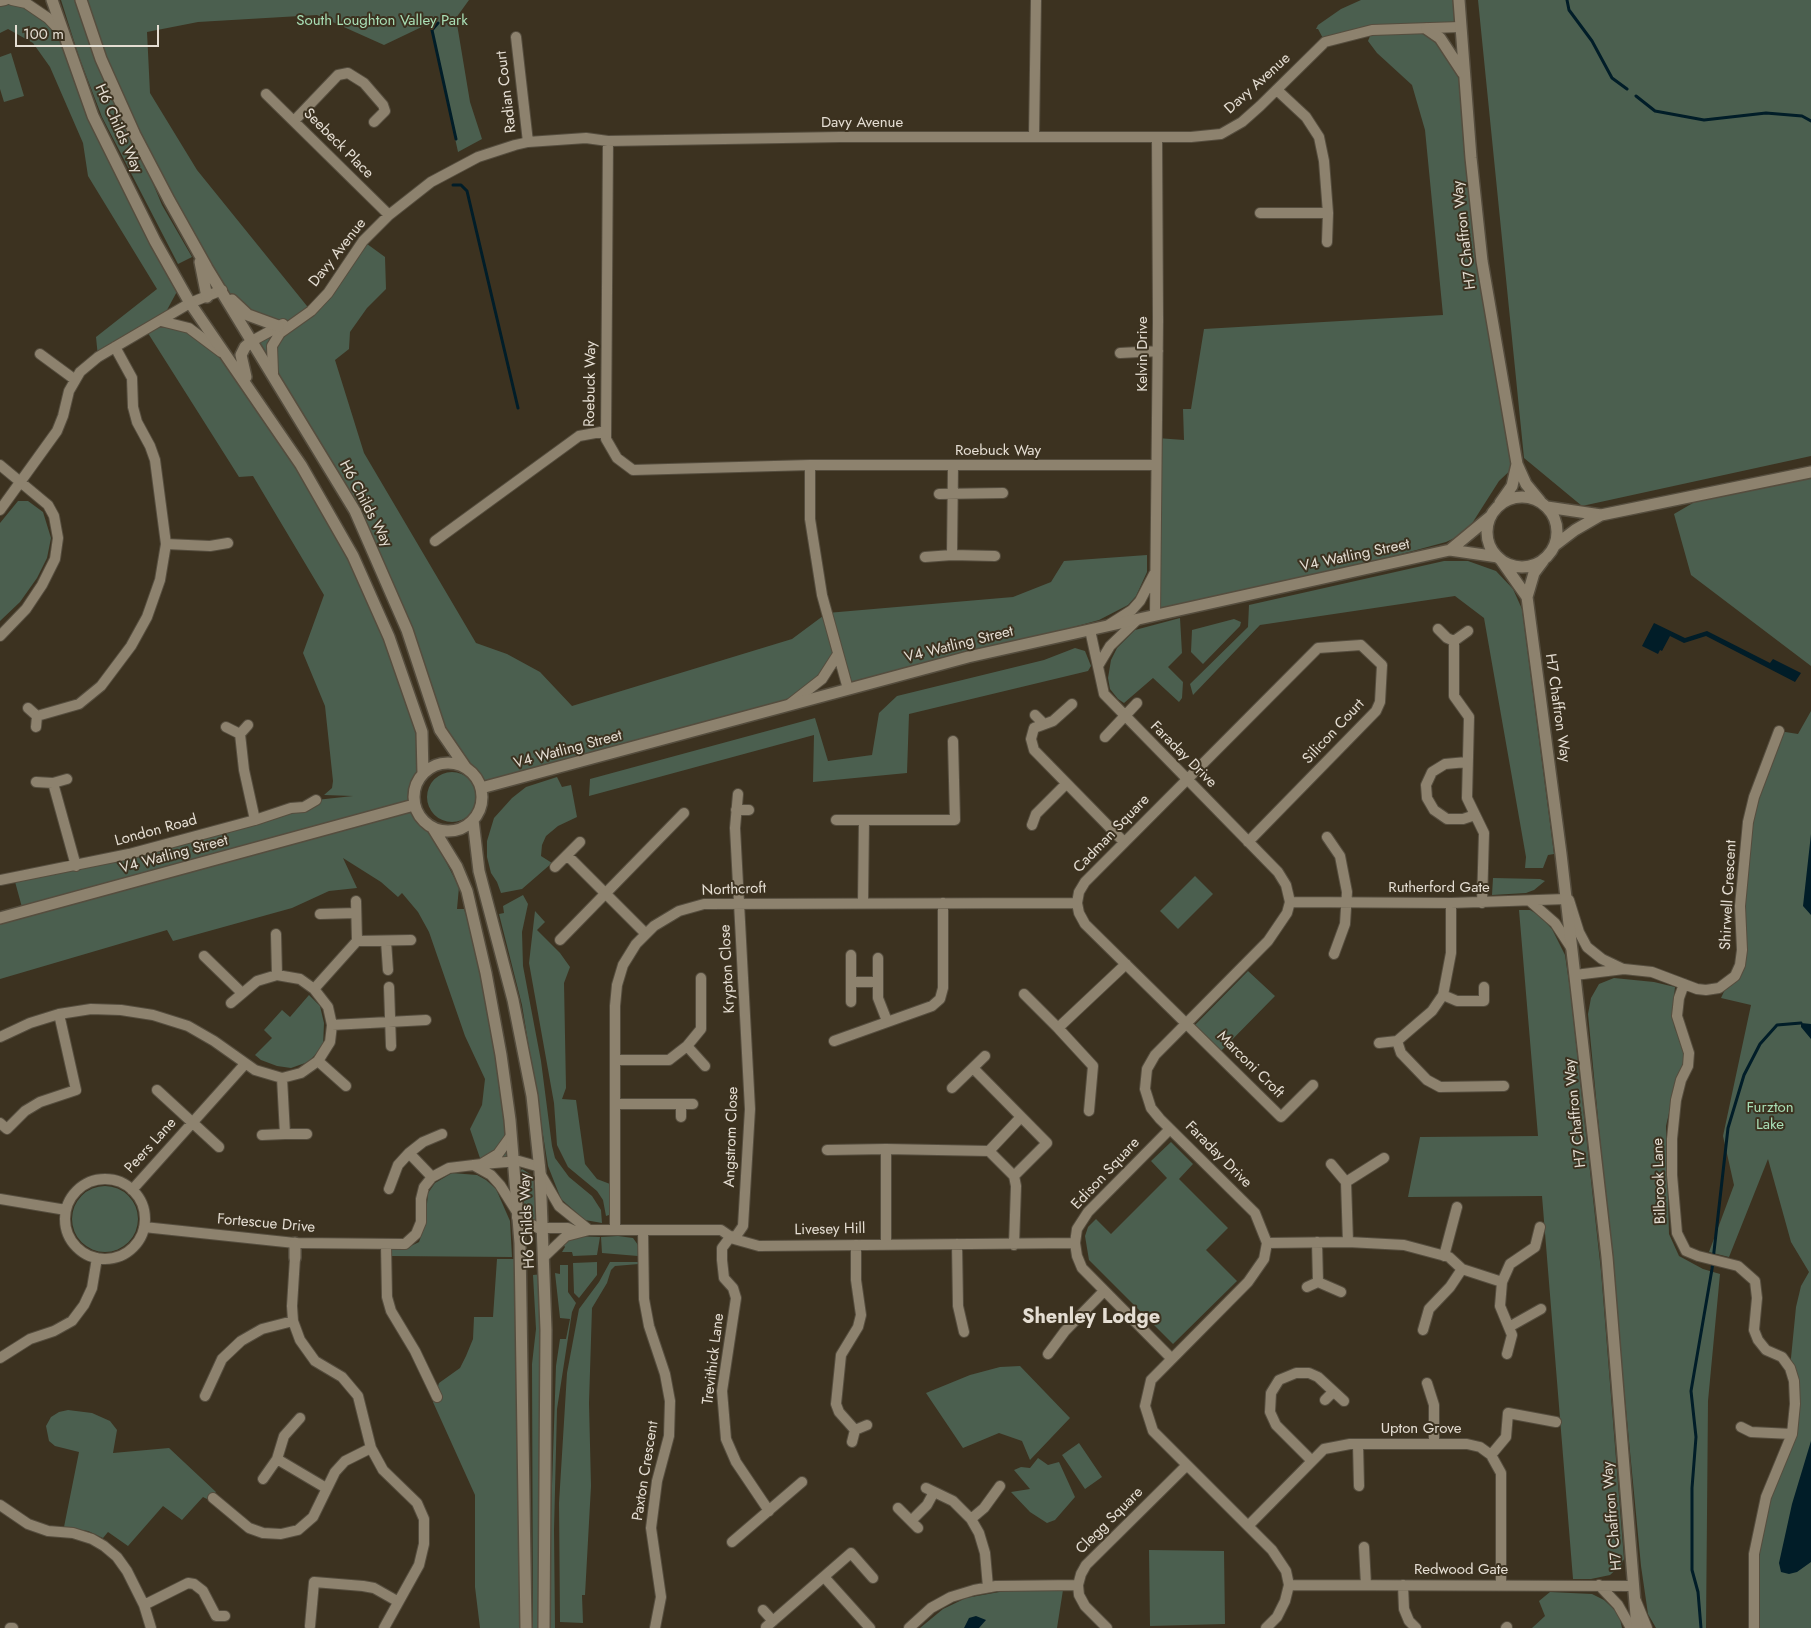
<!DOCTYPE html>
<html>
<head>
<meta charset="utf-8">
<style>
	body { margin:0 }
	#map { position:relative; width:1811px; height:1628px; overflow:hidden; background:#3c3220; font-family:Jost,sans-serif }
	canvas { display:block }
	.scale { position:absolute; left:15px; top:25px; width:144px; height:22px; box-sizing:border-box; border:2px solid #e5ded3; border-top:0; padding-left:6px; font-size:15px; line-height:18px; white-space:nowrap; color:#e5ded3; -webkit-text-stroke:4px #3c3220; paint-order:stroke }
</style>
</head>
<body>
<div id="map">
<canvas width="1811" height="1628"></canvas>
<div class="scale">100 m</div>
</div>
<script>
const g = document.querySelector('canvas').getContext('2d');
g.lineJoin = 'round';
function fillPath(path, color) { g.fillStyle = color; g.fill(path, 'evenodd'); }
const toPath = rows => new Path2D(rows.map(r => 'M' + r).join(''));
function stroke(path, color, width, dash) { g.strokeStyle = color; g.lineWidth = width; g.lineCap = dash ? 'butt' : 'round'; g.setLineDash(dash || []); g.stroke(path); }
function write(font, color, halo, rows, align = 'center') {
  g.font = font + ' Jost,sans-serif'; g.lineWidth = 4; g.setLineDash([]); g.textBaseline = 'middle'; g.strokeStyle = halo; g.fillStyle = color; for (const [text, x, y, turn = 0] of rows) {
    g.save(); g.translate(x, y); g.rotate((+turn || 0) * Math.PI / 180); g.textAlign = isNaN(turn) ? turn : align; if (halo) g.strokeText(text, 0, 0); g.fillText(text, 0, 0); g.restore();
  }
}
const green = toPath([
	[0,0,26,3,64,35,93,116,180,286,161,321,189,328,230,360,353,556,403,678,401,691,408,693,422,732,423,774,414,793,414,805,425,822,433,828,444,858,459,887,457,909,464,909,486,973,514,1162,482,1164,470,1129,482,1105,485,1079,465,1036,429,932,418,912,402,893,398,897,381,882,343,858,357,888,329,891,292,908,173,941,167,930,0,979,0,918,23,911,14,878,76,866,316,800,353,796,324,795,332,788,333,781,325,706,303,653,324,595,253,476,239,477,146,330,98,357,96,337,157,289,88,176,83,143,50,67,33,43,8,29,0,33],
	[61,0,76,0,162,205,192,257,178,264,102,117,79,57],
	[81,0,469,0,456,18,470,102,482,139,458,152,430,23,384,45,317,15,198,22,147,32,150,93,197,170,311,311,363,241,385,257,386,289,367,308,350,332,349,349,335,360,364,453,476,643,507,654,540,672,572,706,792,639,827,613,1013,597,1051,582,1064,561,1147,555,1147,572,1136,596,1128,605,1099,620,848,689,839,655,832,666,790,705,481,788,474,775,466,768,440,730,381,569,252,341,277,326,262,322,222,290,169,200],
	[1361,0,1459,0,1460,27,1428,28,1464,74,1471,158,1517,464,1499,481,1471,525,1461,535,1446,542,1242,597,1155,615,1157,438,1184,440,1183,409,1191,409,1204,329,1443,315,1425,130,1412,85,1377,53,1368,41,1372,31,1325,42,1318,29,1316,29,1318,25,1341,9],
	[1478,0,1811,0,1811,456,1582,506,1524,458],
	[11,53,24,96,4,102,0,89,0,57],
	[1811,472,1811,666,1691,575,1674,514,1710,493],
	[18,501,28,501,43,512,51,538,47,558,37,578,20,602,0,621,0,523],
	[1444,561,1468,561,1496,571,1513,589,1522,609,1554,854,1548,855,1543,868,1525,868,1526,857,1484,618,1455,596,1260,625,1193,695,1190,684,1248,627,1249,605],
	[1180,618,1182,653,1168,667,1183,682,1182,698,1179,702,1153,678,1124,703,1118,699,1110,689,1108,678,1111,660,1117,648,1135,630],
	[1234,619,1241,622,1240,626,1203,664,1191,652,1192,630],
	[1075,648,1085,651,1091,666,1088,671,909,714,907,773,813,782,814,735,589,796,590,779,815,718,828,761,872,755,879,713,897,696,1044,660],
	[1811,711,1811,1628,1754,1628,1760,1522,1792,1434,1790,1368,1796,1307,1801,1286,1809,1272,1791,1242,1768,1159,1729,1257,1709,1252,1734,1185,1723,1136,1751,1005,1721,998,1728,983,1735,976,1748,822,1779,731,1798,734],
	'427 797a25 25 0 1 1 50 0a25 25 0 1 1-50 0Z',
	[557,777,562,787,571,785,577,817,558,826,546,836,542,845,541,856,552,863,522,889,501,893,497,882,491,873,487,857,487,841,494,818,512,798,526,787],
	[1195,876,1213,894,1178,929,1160,911],
	[1493,878,1540,879,1545,881,1534,890,1526,893,1492,895],
	[523,895,528,904,522,932,523,966,541,1061,552,1146,555,1158,569,1177,592,1196,601,1210,602,1223,585,1220,561,1199,548,1166,522,1005,499,914,504,913,503,906],
	[1519,910,1530,910,1539,915,1552,929,1565,955,1570,989,1601,1271,1624,1559,1621,1565,1610,1575,1591,1579,1573,1579,1542,1196,1408,1197,1420,1137,1538,1136],
	[535,911,545,922,537,930,560,953,570,967,564,983,566,1088,562,1099,576,1100,585,1164,597,1179,610,1184,609,1215,606,1216,603,1200,597,1191,568,1167,557,1145,554,1103,529,963],
	[1248,971,1275,996,1221,1051,1195,1025],
	[1614,978,1654,982,1675,987,1672,1016,1675,1029,1685,1049,1683,1064,1675,1087,1666,1126,1669,1234,1679,1256,1703,1269,1720,1274,1708,1401,1706,1628,1656,1628,1648,1614,1641,1566,1588,1014,1591,998,1599,984],
	[309,995,320,1006,324,1023,323,1047,308,1062,291,1068,277,1066,261,1060,255,1055,272,1038,264,1030,282,1010,290,1017],
	[1171,1142,1193,1164,1179,1179,1228,1228,1206,1250,1237,1281,1173,1344,1089,1260,1085,1236,1088,1227,1096,1219,1111,1234,1167,1178,1151,1161],
	[522,1169,533,1176,536,1182,539,1219,534,1220,525,1211,520,1171],
	[452,1173,477,1175,486,1180,496,1189,510,1221,512,1257,390,1256,391,1249,405,1249,419,1242,425,1225,428,1193,435,1183],
	'72 1219a33 33 0 1 1 66 0a33 33 0 1 1-66 0Z',
	[576,1236,600,1237,597,1255,573,1256,572,1252,562,1252,565,1247,563,1244],
	[618,1236,633,1238,638,1245,638,1256,602,1253,601,1237],
	[497,1259,519,1259,526,1628,480,1628,475,1587,475,1495,433,1402,439,1383,460,1368,466,1356,473,1339,474,1317,493,1317],
	[597,1262,597,1275,579,1298,574,1293,573,1263],
	[610,1262,638,1262,639,1264,615,1266,611,1270,607,1283,592,1308,589,1403,591,1486,585,1595,582,1595,583,1623,560,1622,559,1503,567,1373,579,1309,599,1282],
	[560,1265,568,1265,568,1292,576,1303,572,1312,557,1409,554,1530,555,1628,551,1628,550,1545,556,1366,560,1339,566,1339,570,1319,560,1318,555,1273,560,1274],
	[543,1274,539,1628,533,1628,532,1364,536,1329,533,1275],
	[1020,1366,1070,1418,1030,1460,1022,1441,999,1433,963,1448,926,1393,970,1375,1000,1367],
	[68,1410,92,1413,110,1421,117,1430,113,1453,169,1448,216,1492,209,1500,203,1497,182,1520,163,1506,128,1546,108,1532,103,1538,88,1531,64,1527,79,1452,55,1446,49,1441,46,1426,51,1417,59,1412],
	[1079,1443,1102,1477,1085,1489,1062,1455],
	[1038,1458,1048,1465,1059,1462,1075,1497,1055,1520,1047,1523,1030,1512,1011,1492,1030,1489,1014,1470,1021,1467,1030,1468],
	[1149,1550,1224,1551,1225,1624,1150,1626],
	[1016,1589,1063,1590,1057,1628,920,1628,943,1609,966,1598],
	[1550,1592,1592,1594,1604,1600,1619,1614,1622,1628,1532,1628,1545,1616,1539,1601]
]);
const water = toPath([
	[1654,623,1685,638,1707,631,1770,663,1773,659,1801,673,1795,682,1706,636,1684,643,1670,636,1662,651,1660,650,1658,654,1642,646],
	[1811,834,1811,915,1803,906],
	[1801,1023,1811,1024,1811,1039,1801,1027],
	[1811,1441,1811,1562,1797,1572,1789,1574,1781,1572,1779,1563,1792,1504],
	[976,1616,986,1620,979,1628,964,1628,969,1618]
]);
const stream = toPath([
	[1567,0,1569,10,1592,41,1612,78,1627,89],
	[438,23,432,30,456,139],
	[1636,96,1655,111,1704,120,1766,113,1802,116,1811,121],
	[453,185,461,185,467,191,518,408],
	[1701,1628,1698,1592,1692,1570,1692,1488,1696,1437,1691,1391,1712,1269,1728,1128,1744,1075,1760,1044,1777,1025,1801,1023]
]);
const minor = toPath([
	[12,0,26,3,48,18,64,35],
	[0,1,5,0],
	[516,37,528,142],
	[1277,90,1306,117,1319,137,1324,161,1328,213,1327,242],
	[266,94,389,215],
	[294,121,338,75,348,73,364,83,383,105,385,111,374,122],
	[1034,137,1036,0],
	[608,141,606,439,617,458,633,470,810,465,1156,465],
	[1260,213,1328,213],
	[161,321,189,328,221,352],
	[252,341,283,324],
	[1120,353,1158,351],
	[40,354,74,379],
	[273,373,272,346,280,333,311,311,328,293,363,241,389,215,431,182,478,157,515,145,528,142,586,138,608,141,840,137,1191,137,1221,134,1242,122,1260,106,1325,42,1372,30,1460,27],
	[0,465,48,505,54,516,58,538,55,559,42,585,26,609,0,636],
	[810,465,810,519,822,595,848,689],
	[939,494,1003,493],
	[0,510,57,431,63,416,69,391,80,372,98,357,190,303,222,290],
	[435,541,579,436,606,431],
	[166,544,210,546,228,543],
	[952,555,995,556],
	[925,557,952,555,953,466],
	[1155,615,1158,321,1157,137],
	[1110,624,1132,610,1140,601,1154,574],
	[1438,629,1447,638,1454,641],
	[1090,630,1104,694,1278,872,1286,885,1290,902,1287,913,1268,941,1155,1055,1147,1069,1145,1089,1151,1108,1160,1119,1255,1213,1267,1243,1264,1259,1248,1282,1151,1380,1145,1406,1153,1431,1272,1550,1286,1571,1289,1585,1285,1601,1277,1617,1266,1628],
	[1468,631,1454,641,1454,696,1469,717,1467,798,1484,833,1482,903],
	[1098,666,1110,646,1138,619],
	[790,704,822,679,838,654],
	[1072,704,1053,721,1034,728,1031,739,1034,750,1124,842],
	[28,708,37,716,36,727],
	[1035,715,1043,723],
	[37,716,79,704,101,686,131,646,147,617,160,580,166,544,155,460,150,446,137,422,133,407,132,378,115,347],
	[226,727,240,734],
	[240,734,244,770,255,820],
	[240,734,248,725],
	[1105,737,1137,703],
	[1467,762,1445,764,1432,772,1426,785,1427,798,1434,810,1447,819,1463,819,1475,815],
	[36,782,53,783,76,866],
	[53,783,67,779],
	[736,810,749,810],
	[836,820,864,820],
	[1032,825,1036,814,1066,784],
	[1327,837,1340,856,1347,892,1345,924,1334,954],
	[1248,842,1376,711,1380,702,1382,665,1361,645,1318,648,1085,882,1079,892,1077,903,1079,913,1085,924,1281,1117,1313,1085],
	[567,855,646,934],
	[555,867,580,842],
	[0,880,129,854,255,820,291,808,304,807,316,800],
	[1569,900,1579,932,1587,947,1602,959,1623,969],
	[1290,902,1451,903,1566,899],
	[1531,902,1555,923,1572,949],
	[863,903,864,820,955,820,953,741],
	[1451,903,1451,953,1443,995,1432,1011,1397,1041,1401,1053,1427,1080,1440,1087,1504,1086],
	[320,914,356,913],
	[276,934,277,975],
	[560,940,684,813],
	[357,941,411,940],
	[386,941,388,970],
	[204,956,241,992],
	[878,958,878,998,887,1021],
	[1575,975,1624,969,1652,972,1697,989,1706,990,1719,988,1735,976,1740,965,1742,950,1740,906,1748,822,1754,797,1779,731],
	[851,982,877,982],
	[1684,984,1679,998,1677,1016,1689,1053,1688,1066,1681,1080,1676,1100,1672,1139,1672,1175,1677,1233,1686,1251,1698,1256,1738,1266,1755,1281,1757,1298,1754,1330,1758,1340,1766,1350,1782,1357,1790,1368,1794,1381,1795,1404,1792,1434,1766,1497,1754,1554,1754,1628],
	[389,987,391,1046],
	[314,989,357,941,356,901],
	[1024,994,1058,1028],
	[1443,995,1457,1001,1484,1001,1484,987],
	[851,1002,851,955],
	[332,1025,426,1020],
	[0,1037,30,1023,59,1014,91,1009,121,1010,153,1015,188,1026,214,1041,255,1070,282,1078,301,1073,318,1061,330,1042,332,1025,328,1007,314,989,300,979,277,975,257,981,231,1003],
	[834,1041,932,1006,940,999,943,988,943,903],
	[1379,1043,1397,1041],
	[687,1046,705,1066],
	[615,1060,669,1060,687,1046,701,1029,701,978],
	[318,1061,346,1086],
	[973,1068,1047,1143,1014,1176],
	[282,1078,285,1134,307,1134],
	[952,1088,985,1056],
	[157,1090,219,1147],
	[616,1104,693,1104],
	[1089,1111,1093,1066,1058,1028,1126,964],
	[681,1117,681,1104],
	[0,1123,7,1129,25,1111,40,1102,76,1090,59,1014],
	[1170,1129,1088,1212,1077,1229,1075,1243,1077,1256,1082,1268,1171,1358],
	[262,1135,285,1134],
	[827,1150,886,1149],
	[989,1151,1021,1117],
	[409,1153,432,1177],
	[483,1163,498,1154,511,1136],
	[1331,1164,1346,1182],
	[473,1165,491,1175,500,1185,517,1212],
	[541,1175,559,1206,589,1230],
	'65 1219a40 40 0 1 1 80 0a40 40 0 1 1-80 0Z',
	[389,1189,398,1165,409,1153,423,1142,442,1134],
	[132,1190,245,1064],
	[0,1199,66,1210],
	[517,1217,538,1228,568,1228,577,1232],
	[144,1227,295,1243,405,1244,416,1234,421,1222,421,1199,424,1187,432,1177,449,1168,482,1164,519,1161,540,1167],
	[615,1230,615,1006,617,985,623,965,636,944,654,926,679,911,704,904,1077,903],
	[643,1230,644,1299,649,1326,665,1374,670,1401,669,1436,657,1481,651,1528,661,1597,655,1628],
	[731,1236,722,1248,722,1260,724,1278,733,1288,736,1298,722,1391,726,1439,736,1462,769,1511],
	[734,1239,743,1226,750,1109,735,828,738,794],
	[1317,1242,1318,1282,1341,1292],
	[1348,1242,1346,1182,1384,1158],
	[1267,1243,1348,1242,1404,1245,1449,1257,1462,1269,1502,1282,1500,1306,1512,1335,1507,1354],
	[957,1244,958,1306,964,1332],
	[386,1245,387,1297,391,1311,415,1351,437,1397],
	[856,1245,856,1280,861,1315,858,1327,841,1355,836,1404,839,1412,855,1430,867,1425],
	[886,1245,886,1149,989,1151,1014,1176,1016,1186,1014,1245],
	[545,1256,566,1236,589,1230,721,1230,734,1239,759,1246,1075,1243],
	[1444,1256,1457,1207],
	[295,1258,292,1306,293,1321,300,1340,315,1361,342,1377,358,1396,371,1448,383,1470,417,1503,424,1519,424,1544,419,1565,384,1628],
	[1502,1282,1510,1264,1535,1247,1540,1227],
	[1307,1287,1318,1282],
	[1509,1327,1541,1309],
	[1423,1330,1429,1309,1450,1287,1462,1269],
	[1048,1354,1065,1331,1104,1291],
	[0,1358,30,1339,54,1331,72,1321,84,1305,92,1288,97,1258],
	[1427,1383,1434,1405,1434,1444],
	[205,1396,222,1359,241,1341,262,1329,293,1321],
	[1325,1400,1333,1392],
	[1741,1427,1751,1432,1792,1434],
	[852,1442,855,1430],
	[1358,1444,1359,1486],
	[1491,1455,1506,1437,1508,1413,1556,1422],
	[277,1459,284,1436,300,1418],
	[1312,1461,1276,1425,1270,1412,1271,1393,1279,1380,1296,1373,1309,1373,1318,1377,1344,1401],
	[263,1479,277,1459,326,1488],
	[926,1488,953,1501,971,1519,979,1533,985,1553,988,1587],
	[213,1498,249,1528,263,1533,281,1534,298,1530,313,1517,335,1472,345,1461,371,1448],
	[0,1505,28,1524,48,1531,73,1533,92,1539,104,1546,117,1557,127,1571,144,1605,151,1628],
	[898,1508,911,1521,927,1505,934,1492],
	[971,1519,984,1508,1000,1486],
	[911,1521,918,1528],
	[1248,1526,1324,1449,1350,1444,1467,1444,1480,1447,1491,1455,1501,1473,1501,1585],
	[732,1542,802,1482],
	[1364,1547,1366,1585],
	[825,1578,870,1628],
	[1289,1585,1634,1586],
	[1403,1585,1404,1609,1409,1621,1416,1628],
	[1599,1585,1618,1605,1631,1628],
	[1636,1601,1647,1628],
	[144,1605,188,1583,194,1584,203,1591,216,1616,225,1616],
	[763,1610,773,1621],
	[310,1626,314,1582,363,1586,374,1588,397,1601],
	[766,1627,851,1553,873,1578],
	[10,1628,13,1628],
	[909,1628,931,1608,951,1597,974,1590,996,1586,1078,1585],
	[1107,1628,1085,1606,1079,1595,1078,1585,1081,1574,1086,1565,1187,1465],
	[1506,1628,1507,1627]
]);
const tertiary = toPath([
	[52,0,93,116,155,241,190,303,301,465,353,556,389,637,422,732,423,774],
	[81,0,101,59,135,135,169,200,207,268,355,511,407,630,440,730,466,768],
	[1459,0,1471,158,1482,261,1517,464,1526,484,1540,501],
	[1427,29,1440,38,1463,73],
	[200,262,207,297],
	[232,300,248,315,278,326],
	[246,377,241,355,245,347,252,341],
	'1487 532a35 35 0 1 1 70 0a35 35 0 1 1-70 0Z',
	[1500,503,1512,486,1517,464],
	[1547,507,1601,515],
	[1554,546,1575,530,1601,515,1811,472],
	[1450,550,1491,516],
	[1501,560,1527,597,1561,854,1607,1257,1637,1628],
	[1527,597,1534,573,1543,561],
	'414 797a34 34 0 1 1 68 0a34 34 0 1 1-68 0Z',
	[481,788,968,657,1107,626,1450,550,1498,557],
	[473,820,479,871,513,1000,532,1096,540,1171,546,1330,544,1628],
	[433,828,457,867,467,891,486,973,501,1055,510,1120,520,1243,526,1628],
	[0,918,414,805],
	[295,1258,295,1243]
]);
const parkNames = [
	["South Loughton Valley Park",382,21],
	["Furzton",1770,1108],
	["Lake",1770,1125]
];
const streetNames = [
	["Davy Avenue",1258,84,-42],
	["Radian Court",507,92,-97],
	["Davy Avenue",862,123],
	["H6 Childs Way",118,129,66],
	["Seebeck Place",338,144,45],
	["H7 Chaffron Way",1465,235,-97],
	["Davy Avenue",338,253,-52],
	["Kelvin Drive",1143,354,-90],
	["Roebuck Way",591,384,-89],
	["Roebuck Way",998,451],
	["H6 Childs Way",365,504,62],
	["V4 Watling Street",1355,556,-12],
	["V4 Watling Street",959,645,-14],
	["H7 Chaffron Way",1557,708,82],
	["Silicon Court",1334,732,-47],
	["V4 Watling Street",568,750,-15],
	["Faraday Drive",1183,755,45],
	["London Road",156,831,-15],
	["Cadman Square",1112,834,-46],
	["V4 Watling Street",174,855,-15],
	["Rutherford Gate",1439,888],
	["Northcroft",734,890,-2],
	["Shirwell Crescent",1729,895,-87],
	["Krypton Close",728,969,-93],
	["Marconi Croft",1250,1065,45],
	["H7 Chaffron Way",1576,1113,-96],
	["Angstrom Close",732,1137,-88],
	["Peers Lane",151,1146,-48],
	["Faraday Drive",1218,1155,45],
	["Edison Square",1106,1174,-47],
	["Bilbrook Lane",1660,1181,-92],
	["H6 Childs Way",528,1221,-93],
	["Fortescue Drive",266,1224,5],
	["Livesey Hill",830,1230,-1],
	["Trevithick Lane",714,1359,-83],
	["Upton Grove",1421,1429],
	["Paxton Crescent",646,1471,-81],
	["H7 Chaffron Way",1613,1516,-95],
	["Clegg Square",1110,1521,-45],
	["Redwood Gate",1461,1570]
];
const districtNames = [
	["Shenley Lodge",1091,1318]
];
fillPath(green, '#4b5f4f');
fillPath(water, '#011d28');
stroke(stream, '#011d28', 3);
stroke(minor, '#554d3e', 12);
stroke(tertiary, '#554d3e', 14);
stroke(minor, '#8d826e', 10);
stroke(tertiary, '#8d826e', 11);
write('15px', '#a9dfb6', '#3c3220', parkNames);
write('15px', '#e5ded3', '#3c3220', streetNames);
write('bold 20px', '#e5ded3', '#3c3220', districtNames);
</script>
</body>
</html>
